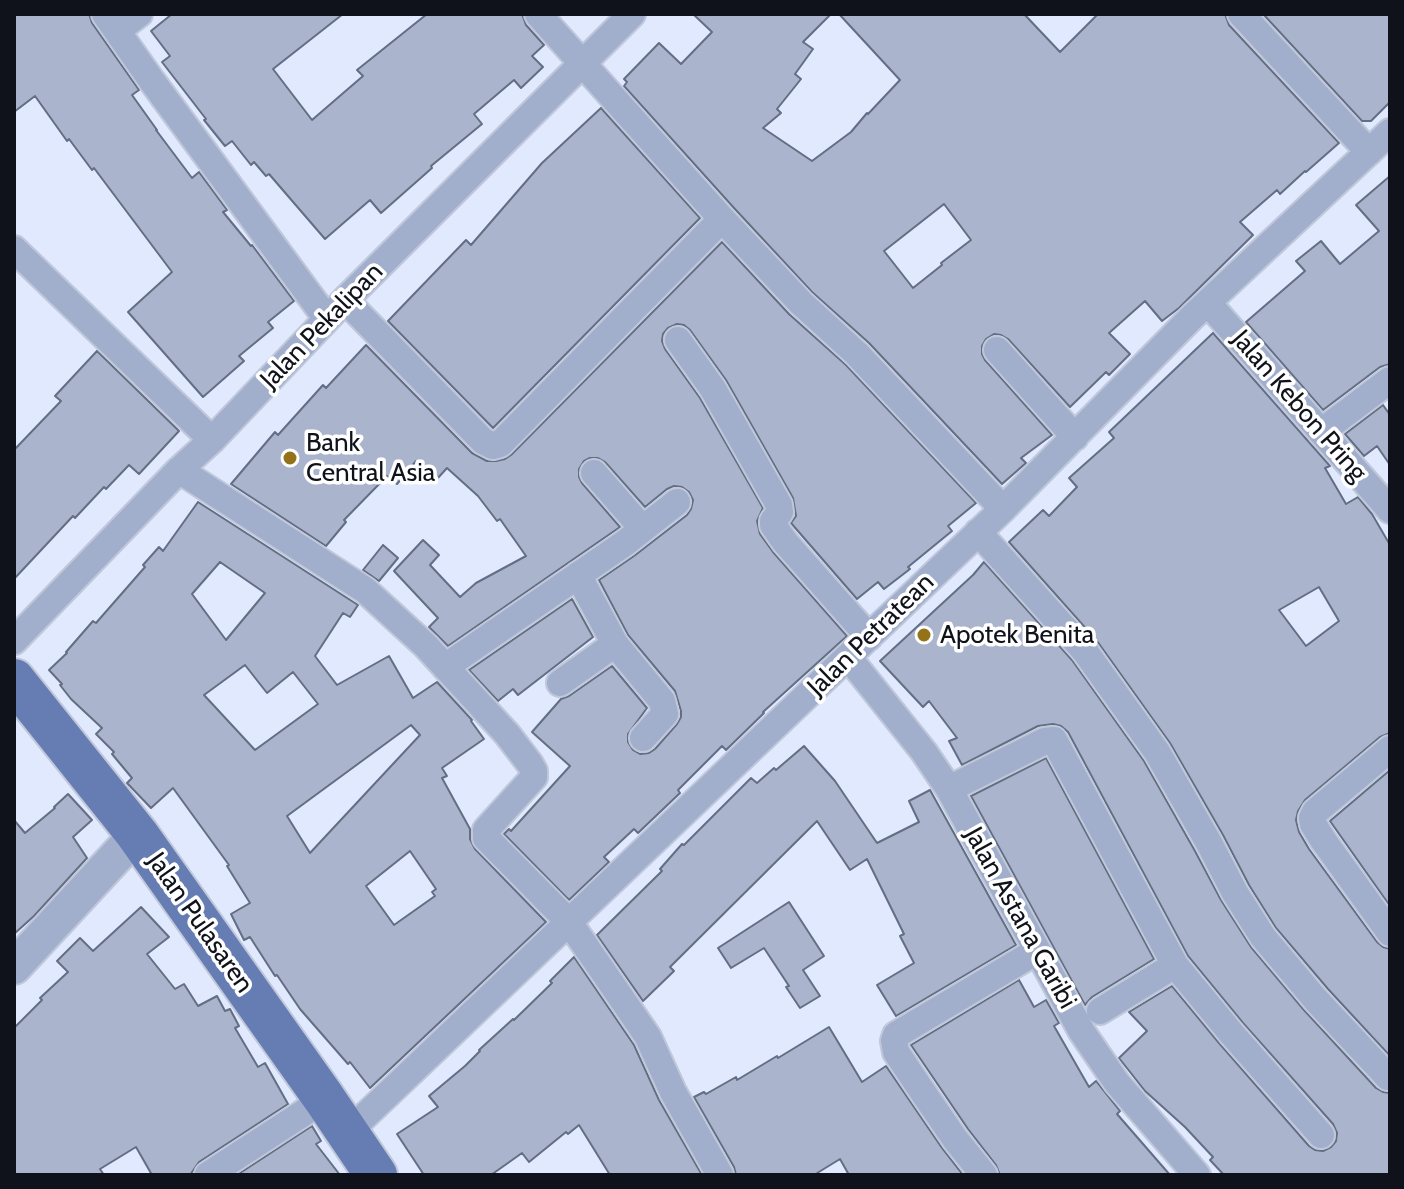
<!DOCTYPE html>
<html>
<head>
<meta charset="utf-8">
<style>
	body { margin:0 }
	#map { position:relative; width:1404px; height:1189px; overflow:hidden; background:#e0e9fd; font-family:Cabin,sans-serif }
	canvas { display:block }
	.frame { position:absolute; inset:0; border:16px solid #0f121a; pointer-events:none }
</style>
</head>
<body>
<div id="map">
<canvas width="1404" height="1189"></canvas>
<div class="frame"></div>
</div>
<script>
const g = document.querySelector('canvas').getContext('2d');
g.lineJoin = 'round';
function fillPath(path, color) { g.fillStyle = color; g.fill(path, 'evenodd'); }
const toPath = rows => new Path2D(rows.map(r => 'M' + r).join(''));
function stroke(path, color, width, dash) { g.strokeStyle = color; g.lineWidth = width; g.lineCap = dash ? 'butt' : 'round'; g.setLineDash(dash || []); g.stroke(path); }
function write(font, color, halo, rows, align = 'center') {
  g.font = font + ' Cabin,sans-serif'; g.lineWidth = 7; g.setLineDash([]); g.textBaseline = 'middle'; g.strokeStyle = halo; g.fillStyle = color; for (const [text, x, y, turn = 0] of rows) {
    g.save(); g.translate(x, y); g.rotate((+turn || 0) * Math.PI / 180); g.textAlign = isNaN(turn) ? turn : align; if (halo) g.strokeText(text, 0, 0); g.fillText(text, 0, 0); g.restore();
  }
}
const building = toPath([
	[14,14,89,14,92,23,139,90,132,95,157,130,156,130,192,178,199,172,227,210,223,212,251,246,252,245,294,301,268,322,273,328,239,356,244,361,203,397,128,312,172,272,94,168,92,170,69,139,67,141,35,96,14,112,14,14],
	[172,14,343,14,273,69,312,120,363,76,357,70,427,14,522,14,526,25,544,45,532,56,543,67,521,88,514,80,474,114,482,124,431,166,432,168,381,213,370,200,325,239,269,174,266,176,254,162,251,165,232,141,225,146,204,120,206,119,162,62,170,56,151,31,172,14],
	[693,14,831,14,803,42,813,49,795,74,801,79,777,109,781,113,763,128,812,161,851,132,867,113,868,114,900,80,839,14,1024,14,1060,52,1098,14,1225,14,1229,25,1339,143,1306,172,1305,171,1280,194,1277,190,1240,222,1253,235,1179,308,1162,321,1145,301,1109,333,1130,354,1109,375,1106,372,1070,407,1008,339,1001,335,994,334,986,339,982,346,982,354,985,360,1052,435,1021,458,1026,463,1002,484,869,343,812,292,734,208,624,86,627,82,624,79,659,43,681,64,712,32,693,14],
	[944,204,971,240,941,263,942,265,913,288,884,251,944,204],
	[1263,14,1390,14,1390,102,1371,121,1362,121,1263,14],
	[601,108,700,218,493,428,388,321,466,240,471,245,542,163,601,108],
	[1390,176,1390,364,1380,367,1323,410,1246,322,1305,271,1296,261,1321,241,1340,264,1379,231,1356,205,1390,176],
	[722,242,789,314,846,365,976,503,948,526,952,531,908,567,910,569,884,589,878,582,857,599,791,523,796,516,793,498,726,380,690,330,684,325,677,324,668,328,663,334,662,341,665,349,700,398,763,508,757,521,760,534,773,552,847,636,763,712,764,713,726,750,722,746,678,790,680,793,638,833,634,829,604,857,609,862,569,900,504,834,509,829,511,831,570,766,532,732,561,699,569,696,612,666,647,708,628,734,628,742,633,750,640,754,649,753,655,749,677,724,681,717,681,711,675,691,628,635,599,580,634,556,687,515,691,509,693,500,689,492,682,487,674,486,667,489,645,507,605,462,598,458,590,458,584,461,579,469,579,477,582,483,620,527,448,646,429,627,438,618,394,571,423,540,439,555,430,565,460,597,476,583,526,556,500,519,497,521,478,496,447,468,437,479,416,461,397,484,387,476,344,520,346,522,326,546,231,484,275,432,278,435,323,385,326,388,366,345,472,453,487,461,496,461,505,459,511,455,722,242],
	[1213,333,1330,466,1325,468,1346,504,1358,497,1372,514,1390,545,1390,733,1380,737,1305,800,1298,811,1296,820,1299,832,1309,849,1377,942,1383,947,1390,949,1390,1056,1328,989,1276,928,1249,885,1223,835,1170,743,1097,641,1009,542,1043,510,1049,516,1077,487,1069,478,1114,438,1109,432,1213,333],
	[1319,587,1339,621,1306,646,1279,610,1319,587],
	[97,351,179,431,139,474,129,465,106,489,104,487,75,518,73,516,14,579,14,450,61,401,55,396,97,351],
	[1383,405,1390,415,1390,465,1377,446,1364,456,1345,434,1383,405],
	[198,502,358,605,350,617,343,613,315,656,337,685,389,656,413,698,437,682,472,720,471,721,484,739,442,768,447,776,442,778,470,829,470,839,475,849,546,922,370,1088,350,1062,348,1064,300,1009,277,975,275,976,250,937,244,940,231,914,250,903,227,866,229,865,173,788,151,808,127,783,132,778,112,754,114,752,96,734,102,728,71,699,60,685,62,684,49,670,67,653,66,652,93,621,96,623,145,567,143,565,159,547,163,551,198,502],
	[220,562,265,593,226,640,192,594,220,562],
	[245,665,267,693,293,672,318,704,255,750,204,695,245,665],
	[411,725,420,735,310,853,287,816,411,725],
	[410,851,436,889,432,892,435,896,394,925,366,886,410,851],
	[383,545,398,558,379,581,363,570,383,545],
	[984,562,1072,660,1144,761,1195,851,1221,900,1251,947,1304,1010,1376,1088,1383,1092,1390,1093,1390,1175,1224,1175,1210,1160,1213,1157,1185,1127,1145,1091,1119,1058,1147,1031,1129,1012,1172,986,1219,1043,1309,1146,1315,1150,1323,1151,1331,1147,1336,1141,1337,1133,1333,1124,1243,1023,1188,956,1068,732,1061,726,1053,724,1038,726,962,765,949,741,957,738,929,701,923,707,880,661,973,575,984,562],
	[572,599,593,637,518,695,513,689,498,701,469,670,572,599],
	[804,746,835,781,877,843,919,822,909,801,930,790,1016,945,896,1016,877,985,914,963,900,936,904,934,867,859,850,870,817,821,670,967,674,971,643,1001,597,935,662,871,660,869,682,844,684,845,751,778,757,783,774,768,776,770,804,746],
	[1046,758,1154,959,1092,997,1085,1005,971,796,1046,758],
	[1390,770,1390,906,1330,821,1390,770],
	[68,794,92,820,73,837,87,858,34,916,14,934,14,820,25,833,55,808,54,807,68,794],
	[789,902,824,956,803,970,820,996,800,1008,786,987,789,986,764,948,731,968,718,948,789,902],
	[141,907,169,937,147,954,175,989,184,984,198,1006,217,996,225,1011,230,1009,239,1026,235,1028,258,1067,265,1063,288,1104,199,1162,190,1175,152,1175,136,1147,100,1169,104,1175,14,1175,14,1028,42,1000,40,998,68,972,57,961,80,938,93,951,141,907],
	[574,957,634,1045,659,1100,702,1175,610,1175,579,1125,568,1134,566,1132,529,1162,522,1153,491,1175,424,1175,397,1134,438,1107,429,1096,465,1066,480,1051,479,1050,513,1019,514,1020,552,983,550,981,574,957],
	[1019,980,1034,1007,1046,1000,1059,1023,1054,1026,1089,1087,1096,1081,1120,1111,1117,1114,1170,1175,1000,1175,996,1165,968,1129,911,1045,1019,980],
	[829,1027,862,1082,886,1066,942,1148,963,1175,849,1175,840,1159,814,1175,736,1175,734,1167,694,1097,704,1092,706,1094,736,1077,737,1080,777,1056,778,1058,829,1027],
	[312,1126,321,1141,316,1144,340,1175,237,1175,312,1126]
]);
const minor = toPath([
	[105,14,152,81,327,319],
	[538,14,722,219,801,303,857,354,1003,509],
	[1241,14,1369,152],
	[117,31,139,14],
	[14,249,212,440],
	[345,300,483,441,493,446,500,444,722,219],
	[1208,303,1390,510],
	[678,340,713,389,779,505,780,512,773,521,773,525,785,542,869,637],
	[997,350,1075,437],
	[1321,432,1390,380],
	[179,470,365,590,426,646,507,734,530,764,534,771,534,777,486,830,486,838,569,922,648,1037,673,1092,720,1175],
	[594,473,642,528],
	[978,532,1084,650,1157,752,1209,843,1235,893,1263,937,1316,1000,1388,1077],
	[578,575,615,644,662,701,665,714,643,738],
	[14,641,179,470,212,440,345,300,632,14],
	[848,657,924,752,949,789,1082,1032,1117,1083,1197,1175],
	[445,667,625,543,677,502],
	[560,683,615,644],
	[1390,749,1315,812,1312,818,1313,824,1323,840,1390,933],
	[949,789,1045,741,1054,740,1175,965,1231,1033,1321,1135],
	[1100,1011,1175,965],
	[347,1133,1003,509,1193,316,1390,132],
	[208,1175,302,1114,324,1098],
	[984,1175,955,1139,920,1088,896,1052,894,1041,896,1035,1037,951]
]);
const tertiary = toPath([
	[14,967,137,834]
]);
const primary = toPath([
	[14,680,137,834,324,1098,376,1175]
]);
const markers = [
	[290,458,8,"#947219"],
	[924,635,8,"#947219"]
];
const streetNames = [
	["Jalan Pekalipan",322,326,-46],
	["Jalan Kebon Pring",1299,406,49],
	["Jalan Petratean",871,635,-44],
	["Jalan Astana Garibi",1020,918,61],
	["Jalan Pulasaren",200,923,55]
];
const poiNames = [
	["Bank",306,443],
	["Central Asia",306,473],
	["Apotek Benita",940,635]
];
fillPath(building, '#aab5cd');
stroke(building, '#636d83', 2);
stroke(minor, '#bfc7d9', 30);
stroke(tertiary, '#bfc7d9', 38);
stroke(primary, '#bfc7d9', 46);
stroke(minor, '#a1afcd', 26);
stroke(tertiary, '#a1afcd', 34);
stroke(primary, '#667db3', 42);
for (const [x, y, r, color] of markers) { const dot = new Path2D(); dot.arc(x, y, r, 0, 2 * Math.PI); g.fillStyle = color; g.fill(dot); stroke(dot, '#fff', 3); }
write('26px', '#0f121a', '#fff', streetNames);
write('26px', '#0f121a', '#fff', poiNames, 'left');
</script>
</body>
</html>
